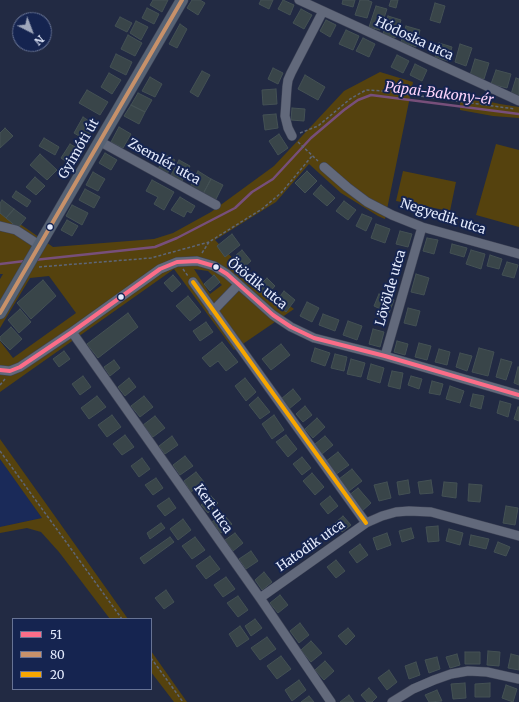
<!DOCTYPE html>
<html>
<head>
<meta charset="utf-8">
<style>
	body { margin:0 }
	#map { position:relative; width:519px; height:702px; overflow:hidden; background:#222a43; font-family:Merriweather,serif }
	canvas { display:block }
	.legend { position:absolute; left:12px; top:618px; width:140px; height:72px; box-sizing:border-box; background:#152450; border:1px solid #677395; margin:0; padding:5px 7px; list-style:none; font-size:12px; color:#e3eafc }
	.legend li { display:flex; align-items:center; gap:8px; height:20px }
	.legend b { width:20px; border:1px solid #677395 }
	.north { position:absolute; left:12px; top:12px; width:40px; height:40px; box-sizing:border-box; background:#152450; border:1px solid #677395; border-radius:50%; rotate:138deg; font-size:11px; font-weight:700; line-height:16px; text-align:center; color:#e3eafc }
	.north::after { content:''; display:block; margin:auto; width:14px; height:18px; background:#9fa7bb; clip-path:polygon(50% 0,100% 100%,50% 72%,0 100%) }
</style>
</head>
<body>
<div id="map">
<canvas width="519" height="702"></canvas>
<ul class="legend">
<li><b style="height:5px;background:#fb6d88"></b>51</li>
<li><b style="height:5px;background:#c7916a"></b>80</li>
<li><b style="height:5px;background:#f7a600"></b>20</li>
</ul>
<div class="north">N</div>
</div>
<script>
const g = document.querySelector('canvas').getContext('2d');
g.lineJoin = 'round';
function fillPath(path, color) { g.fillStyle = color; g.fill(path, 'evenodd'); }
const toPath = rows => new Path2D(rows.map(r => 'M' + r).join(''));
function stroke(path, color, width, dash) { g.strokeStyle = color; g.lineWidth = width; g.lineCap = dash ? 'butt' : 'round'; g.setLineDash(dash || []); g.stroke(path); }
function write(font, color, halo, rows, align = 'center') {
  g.font = font + ' Merriweather,serif'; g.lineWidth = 4; g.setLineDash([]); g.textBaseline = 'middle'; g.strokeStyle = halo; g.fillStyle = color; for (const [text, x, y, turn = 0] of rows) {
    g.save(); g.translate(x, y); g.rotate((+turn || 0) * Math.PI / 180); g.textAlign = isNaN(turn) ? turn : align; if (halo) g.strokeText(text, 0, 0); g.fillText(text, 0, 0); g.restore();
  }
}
const built = toPath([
	[0,459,42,518,0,527]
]);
const green = toPath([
	[380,72,413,82,385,219,378,216,341,193,309,164,276,202,215,240,254,280,294,309,234,350,174,269,0,392,0,341,13,358,76,313,49,276,30,278,0,328,0,279,3,274,0,274,0,210,53,247,154,239,173,233,211,212,274,166,344,91],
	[194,269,208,271,222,285,210,294],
	[460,94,477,99,500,104,519,107,519,118,493,116,460,110],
	[496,144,519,150,519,227,476,215],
	[403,171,456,182,450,211,396,201],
	[0,439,128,619,110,619,59,552,41,532,27,528,0,533,0,527,42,518,0,459],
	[151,651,187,702,174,702,151,672]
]);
const stream = toPath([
	[34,260,155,247,177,238,235,208,252,192,273,179,311,138,344,110,358,100,371,95,519,114],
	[0,264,25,261]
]);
const building = toPath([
	[153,0,168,0,162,12,150,5,153,0],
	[192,0,200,0,205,3,198,15,187,8,192,0],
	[261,0,273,0,269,9,259,4,261,0],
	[283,0,294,5,290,15,278,9,283,0],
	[343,0,355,0,353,7,342,4,343,0],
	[360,0,367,0,372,2,367,18,355,15,360,0],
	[391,0,398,0,396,8,389,6,391,0],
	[435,3,445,6,440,23,430,20,435,3],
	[376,6,387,9,380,30,369,27,376,6],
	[147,8,159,14,154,24,142,18,147,8],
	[301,9,312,15,304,29,293,23,301,9],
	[388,16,401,20,395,38,383,34,388,16],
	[120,17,132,23,127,32,115,26,120,17],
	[326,20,336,25,330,37,320,31,326,20],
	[136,21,148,27,141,40,130,33,136,21],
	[180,24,187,29,177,48,169,44,180,24],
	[406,26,420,30,416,47,401,42,406,26],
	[346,30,359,36,353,50,339,44,346,30],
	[128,35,142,43,135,56,121,49,128,35],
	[363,38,375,44,369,57,356,51,363,38],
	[439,43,452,47,448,61,435,57,439,43],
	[460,44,472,48,466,66,455,62,460,44],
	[116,54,132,62,126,75,110,67,116,54],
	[397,55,409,61,403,73,391,67,397,55],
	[475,59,489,63,484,79,470,75,475,59],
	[415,64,427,70,422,81,410,75,415,64],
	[273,68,283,73,278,84,268,79,273,68],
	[496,70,511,74,507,88,491,84,496,70],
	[202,71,210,75,198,97,190,92,202,71],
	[109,73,121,80,112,94,101,87,109,73],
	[305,75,325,87,318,100,298,89,305,75],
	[150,77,162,84,155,97,142,91,150,77],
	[516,78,519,79,519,96,511,94,516,78],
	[276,89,277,104,263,105,262,90,276,89],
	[87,90,108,102,100,115,79,103,87,90],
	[138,93,152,100,145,112,131,105,138,93],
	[131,105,145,112,139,124,124,116,131,105],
	[292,108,305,109,304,121,291,120,292,108],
	[276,114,278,128,265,130,263,115,276,114],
	[83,117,95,125,86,140,74,133,83,117],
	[119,127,131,134,123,148,111,142,119,127],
	[5,128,13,136,0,148,0,133,5,128],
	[279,134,288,148,278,155,269,141,279,134],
	[44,138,59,147,55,155,39,146,44,138],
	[70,144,80,150,71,165,61,158,70,144],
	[105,153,117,160,111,170,99,163,105,153],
	[40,154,57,170,47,180,30,165,40,154],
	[166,155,175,160,167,174,158,169,166,155],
	[179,160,190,166,182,181,171,175,179,160],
	[198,171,211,179,203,194,190,187,198,171],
	[307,171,317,181,305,193,295,183,307,171],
	[93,172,105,179,98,191,86,185,93,172],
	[35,177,45,186,36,195,26,187,35,177],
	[211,179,223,185,215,201,203,194,211,179],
	[152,180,174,192,164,210,154,204,158,197,146,191,152,180],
	[321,185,335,198,327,206,313,194,321,185],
	[85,189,100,197,94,208,79,200,85,189],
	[16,191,31,201,27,207,12,197,16,191],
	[180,197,195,206,191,213,187,211,184,217,171,210,180,197],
	[2,200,14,209,6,218,0,213,0,203,2,200],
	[344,201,356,210,348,220,336,211,344,201],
	[72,205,88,213,82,225,66,216,72,205],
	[14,209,26,218,18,228,6,218,14,209],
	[362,214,372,218,366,231,356,226,362,214],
	[67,220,78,226,72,236,61,230,67,220],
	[376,224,390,229,385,243,371,238,376,224],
	[400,231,412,234,408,247,396,244,400,231],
	[232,234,240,245,225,257,217,246,232,234],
	[427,238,438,240,434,254,423,251,427,238],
	[452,244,467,248,464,257,450,253,452,244],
	[242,250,251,261,238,272,229,261,242,250],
	[471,250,485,254,481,269,466,264,471,250],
	[490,255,502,259,499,269,487,266,490,255],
	[507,262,518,265,514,278,502,275,507,262],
	[416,274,429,278,424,295,411,292,416,274],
	[173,275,181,284,172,292,164,283,173,275],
	[214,275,220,282,210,291,204,284,214,275],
	[267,278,275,286,266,296,257,288,267,278],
	[43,280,56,296,31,319,17,303,43,280],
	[284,291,295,300,286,312,275,303,284,291],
	[379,294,394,300,389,313,374,306,379,294],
	[188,296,201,312,190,321,176,306,188,296],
	[307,302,319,308,312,322,300,316,307,302],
	[408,308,420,311,416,326,404,323,408,308],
	[20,309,31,322,19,333,8,320,20,309],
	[128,313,138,327,98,358,87,344,128,313],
	[323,314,339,320,335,331,319,325,323,314],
	[348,321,362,326,357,340,343,335,348,321],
	[206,322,213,332,200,341,193,331,206,322],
	[11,327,22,339,10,350,0,340,0,337,11,327],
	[373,329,384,332,380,347,369,344,373,329],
	[397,341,408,344,405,355,394,352,397,341],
	[222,342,238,362,226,371,218,361,210,367,202,358,222,342],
	[419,343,431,346,427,360,415,357,419,343],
	[281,344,290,355,271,370,262,359,281,344],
	[315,348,330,353,325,366,311,361,315,348],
	[479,348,494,352,488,376,472,372,479,348],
	[439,349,450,352,447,365,435,362,439,349],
	[64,351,70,359,59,367,53,359,64,351],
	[460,353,472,356,467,371,456,367,460,353],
	[335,354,347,357,344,371,331,368,335,354],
	[351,359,365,363,361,377,347,374,351,359],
	[501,359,512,362,506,380,496,377,501,359],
	[114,360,120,368,110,376,104,367,114,360],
	[371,364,384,368,380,383,367,379,371,364],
	[518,367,519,367,519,385,514,383,518,367],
	[392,371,403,373,400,389,388,386,392,371],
	[83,376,91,387,80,395,72,384,83,376],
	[411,376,422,379,419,389,408,385,411,376],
	[129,378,136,387,125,396,118,387,129,378],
	[245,378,256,392,246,401,235,386,245,378],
	[432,381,443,384,440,395,429,393,432,381],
	[450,386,464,391,460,403,446,399,450,386],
	[293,389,301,399,289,409,281,399,293,389],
	[473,394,484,396,481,409,470,406,473,394],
	[97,396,106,407,89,419,81,408,97,396],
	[144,396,153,407,140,417,131,406,144,396],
	[258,397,270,412,260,419,249,405,258,397],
	[500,401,511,404,508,417,497,413,500,401],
	[305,406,312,415,303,422,296,414,305,406],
	[518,407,519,407,519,421,514,419,518,407],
	[112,415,121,427,107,437,98,425,112,415],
	[274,415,284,430,272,439,262,424,274,415],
	[155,416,165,428,153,437,143,425,155,416],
	[317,418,325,427,313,438,305,429,317,418],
	[125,435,134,447,122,455,113,444,125,435],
	[286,435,297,449,288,457,276,442,286,435],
	[172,436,178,445,165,454,159,446,172,436],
	[325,436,333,445,322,454,315,444,325,436],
	[338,452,349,465,335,475,325,462,338,452],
	[185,456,193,466,180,475,173,465,185,456],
	[302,457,311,468,302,475,293,464,302,457],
	[142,458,150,469,139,477,131,466,142,458],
	[352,469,362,481,349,491,339,479,352,469],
	[196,472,204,482,191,492,184,481,196,472],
	[312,473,324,487,315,495,303,481,312,473],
	[156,478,163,488,153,495,145,485,156,478],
	[408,480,410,493,399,495,397,482,408,480],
	[431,480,433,493,420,494,418,482,431,480],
	[387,482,391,498,379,501,374,485,387,482],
	[444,482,457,483,456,498,442,496,444,482],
	[469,484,482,485,480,502,468,501,469,484],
	[358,488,371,503,361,512,348,496,358,488],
	[211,496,218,503,208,513,201,505,211,496],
	[330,496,338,506,328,514,320,504,330,496],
	[169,498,176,508,165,516,157,506,169,498],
	[506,506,518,508,515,525,503,523,506,506],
	[223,514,232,524,221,533,212,522,223,514],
	[343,516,351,525,342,532,335,523,343,516],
	[183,519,191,530,178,540,170,529,183,519],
	[161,523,165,528,150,539,147,533,161,523],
	[438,526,439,541,428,542,426,527,438,526],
	[411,528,414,538,402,542,399,531,411,528],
	[449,529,463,533,460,545,446,541,449,529],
	[235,533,243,543,233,551,225,540,235,533],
	[387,533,391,545,377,550,373,538,387,533],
	[471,535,489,539,486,549,469,545,471,535],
	[170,537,174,542,144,564,140,558,170,537],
	[195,537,205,550,192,559,182,546,195,537],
	[498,542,510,547,506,556,494,552,498,542],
	[360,544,368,555,357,563,349,552,360,544],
	[251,551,258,561,246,569,239,559,251,551],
	[210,556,220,569,206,579,196,566,210,556],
	[336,560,345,571,336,578,327,567,336,560],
	[264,572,272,582,262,590,255,580,264,572],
	[226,577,235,589,223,597,214,585,226,577],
	[166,590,174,602,164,609,155,598,166,590],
	[280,595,288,605,278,613,270,603,280,595],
	[238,596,248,610,238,617,227,603,238,596],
	[255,619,262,628,251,636,245,626,255,619],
	[300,623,309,635,299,643,290,631,300,623],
	[240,626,249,639,237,647,229,634,240,626],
	[348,628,355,636,346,645,338,636,348,628],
	[267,637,276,649,260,660,251,648,267,637],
	[311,641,322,653,311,662,301,650,311,641],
	[488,651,500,652,499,666,487,665,488,651],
	[465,652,480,652,480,664,465,664,465,652],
	[457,654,460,665,450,668,446,657,457,654],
	[511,654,519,656,519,670,508,668,511,654],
	[281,656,291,669,277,679,267,666,281,656],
	[437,657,440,669,429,673,425,660,437,657],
	[325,661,334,671,324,680,315,670,325,661],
	[416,662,420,675,409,679,405,666,416,662],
	[389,670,397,682,387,690,378,678,389,670],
	[299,680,306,690,292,701,285,690,299,680],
	[465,683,466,698,453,699,451,684,465,683],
	[490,683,490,697,475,697,475,684,490,683],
	[506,685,517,689,513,702,502,698,506,685],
	[369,688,377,697,372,702,367,702,361,695,369,688],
	[437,690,442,701,429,702,425,695,437,690],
	[349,695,354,702,340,702,349,695],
	[309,696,314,702,301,702,309,696]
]);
const path = toPath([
	[300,133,318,126,350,99,366,90,383,91,515,109],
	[298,142,318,161],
	[202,253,209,242,262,209,281,193,312,156],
	[39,267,151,258,209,242],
	[183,269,188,276],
	[0,385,5,379],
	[0,451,122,619],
	[151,658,183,702]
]);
const minor = toPath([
	[299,0,519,101],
	[292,136,288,128,285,116,287,87,288,80,291,73,323,11],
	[99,141,216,205],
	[324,167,347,187,367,202,392,215,422,227,519,254],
	[0,226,16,230,39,245],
	[193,282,366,523],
	[213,311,238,285],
	[72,332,260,598,331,702],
	[385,356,422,227],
	[0,370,10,371,20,367,72,332,160,269,177,262,197,261,214,266,227,274,273,315,291,327,314,338,385,356,519,395],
	[260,598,366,523,382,516,396,512,409,511,431,512,519,536],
	[392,702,413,689,434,680,451,674,468,671,487,672,519,679]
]);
const major = toPath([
	[0,313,182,0]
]);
const bus1 = toPath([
	[0,370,10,371,20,367,72,332,160,269,177,262,197,261,214,266,227,274,273,315,291,327,314,338,385,356,519,395]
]);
const bus2 = toPath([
	[0,313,182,0]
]);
const bus3 = toPath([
	[193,282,366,523]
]);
const markers = [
	[50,227,3.5,"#e3eafc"],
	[216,267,3.5,"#e3eafc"],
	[121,297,3.5,"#e3eafc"]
];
const streetNames = [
	["Hódoska utca",414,39,25],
	["Gyimóti út",79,149,-60],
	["Zsemlér utca",164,162,29],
	["Negyedik utca",443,217,18],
	["Ötödik utca",257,284,39],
	["Lövölde utca",391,288,-74],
	["Kert utca",213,509,55],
	["Hatodik utca",311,546,-35]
];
const waterNames = [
	["Pápai-Bakony-ér",439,94,7]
];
fillPath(built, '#1a2a59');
fillPath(green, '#55420e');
stroke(stream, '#774f7a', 2.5);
fillPath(building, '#394549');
stroke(building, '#445154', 1);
stroke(minor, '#3e4356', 10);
stroke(major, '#3e4356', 13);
stroke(path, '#5e6677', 1.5, [3, 2]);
stroke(minor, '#62697b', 9);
stroke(major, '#566274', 12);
stroke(bus1, '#fb6d88', 4);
stroke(bus2, '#c7916a', 4);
stroke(bus3, '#f7a600', 4);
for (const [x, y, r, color] of markers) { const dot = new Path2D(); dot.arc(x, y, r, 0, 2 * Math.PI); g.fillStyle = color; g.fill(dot); stroke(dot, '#152450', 1.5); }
write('13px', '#e3eafc', '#152450', streetNames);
write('italic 14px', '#fed5fd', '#152450', waterNames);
</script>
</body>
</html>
